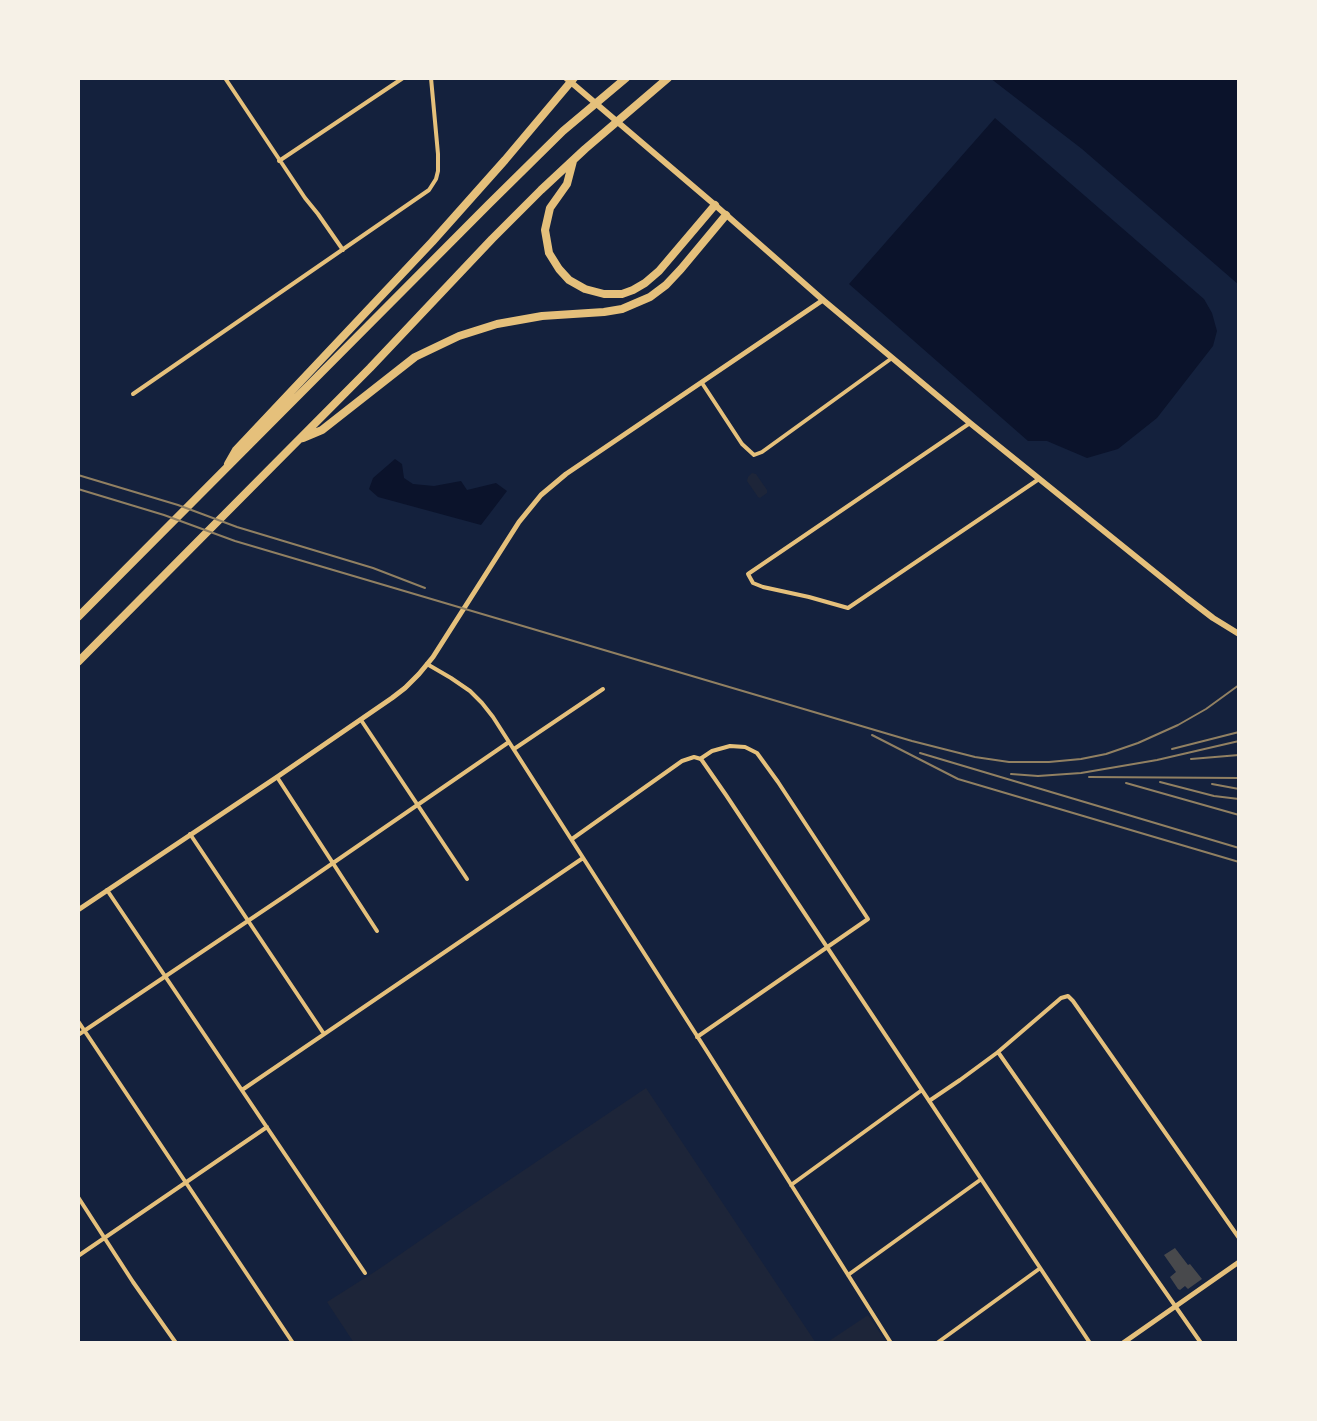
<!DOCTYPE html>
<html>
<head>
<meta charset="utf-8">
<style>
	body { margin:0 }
	#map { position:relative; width:1317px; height:1421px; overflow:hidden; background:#14213d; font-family:Helvetica,sans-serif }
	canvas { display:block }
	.frame { position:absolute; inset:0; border:80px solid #f6f1e7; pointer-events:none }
</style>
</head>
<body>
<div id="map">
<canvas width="1317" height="1421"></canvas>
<div class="frame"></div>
</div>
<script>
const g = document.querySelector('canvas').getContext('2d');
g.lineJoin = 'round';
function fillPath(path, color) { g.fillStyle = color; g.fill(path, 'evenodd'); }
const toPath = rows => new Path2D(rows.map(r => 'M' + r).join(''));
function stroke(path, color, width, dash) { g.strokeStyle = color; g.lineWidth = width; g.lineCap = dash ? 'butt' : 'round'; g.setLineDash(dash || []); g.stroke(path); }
const green = toPath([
	[752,473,756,474,767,490,767,493,760,498,758,497,747,481,748,477],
	[646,1088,816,1343,354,1343,327,1302,379,1269,444,1224],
	[868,1315,887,1343,826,1343]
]);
const water = toPath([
	[990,78,1239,78,1239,285,1082,149],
	[995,118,1204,299,1212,313,1217,331,1213,346,1157,418,1118,449,1087,458,1047,441,1028,441,849,284],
	[395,459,402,464,404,478,413,484,434,486,461,481,467,490,496,483,507,491,481,525,378,497,369,489,373,478]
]);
const building = toPath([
	[1175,1248,1188,1265,1190,1264,1202,1279,1188,1289,1185,1286,1180,1290,1178,1289,1170,1277,1176,1272,1164,1255]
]);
const minor = toPath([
	[225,78,305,198,318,214,343,250],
	[279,161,403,78],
	[702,383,742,444,754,455,762,452,892,358],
	[133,394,429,190,436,179,438,171,438,154,431,78],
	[970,423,748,574,753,583,763,587,809,597,848,608,1039,479],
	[427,664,451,678,470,691,482,703,493,717,708,1053,891,1343],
	[361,720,467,879],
	[514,749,603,689],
	[277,777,377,931],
	[190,834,324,1034],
	[572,839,682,761,694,757,701,759,726,795,1090,1343],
	[107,890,365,1273],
	[78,1021,293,1343],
	[78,1035,288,894,509,742],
	[697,1037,868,919,778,782,757,753,745,747,730,746,712,751,700,759],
	[998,1052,1201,1343],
	[242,1090,583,858],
	[929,1101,960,1080,998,1052,1061,998,1068,996,1073,1001,1239,1238],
	[791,1185,922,1090],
	[78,1197,133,1282,176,1343],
	[78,1256,267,1127],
	[848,1275,980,1180],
	[937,1343,1039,1269]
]);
const tertiary = toPath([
	[78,910,277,777,392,698,405,688,419,674,433,657,519,522,541,495,566,474,823,300],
	[1123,1343,1239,1262]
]);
const secondary = toPath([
	[566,78,715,205,823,300,970,423,1187,598,1213,618,1239,634]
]);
const motorway = toPath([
	[573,161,567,184,550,208,545,230,549,253,559,269,569,280,585,289,604,294,622,294,633,290,645,283,659,271,715,205],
	[303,438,322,430,415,357,459,336,497,324,542,316,604,312,622,309,650,297,666,285,681,269,726,215],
	[228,464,236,450,432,242,505,160,574,78],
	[78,617,489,204,563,131,626,78],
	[78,662,370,368,492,239,541,190,585,149,668,78]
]);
const rail = toPath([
	[78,475,178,505,237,527,373,568,425,588],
	[78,489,164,515,235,541,824,715,912,741,975,757,1009,762,1049,762,1081,759,1106,754,1138,743,1178,725,1206,709,1239,685],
	[872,735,958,779,1239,862],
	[1172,749,1239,732],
	[920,753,1239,848],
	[1191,759,1239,755],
	[1011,774,1038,776,1081,773,1157,760,1239,741],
	[1089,777,1239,778],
	[1160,782,1214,796,1239,799],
	[1126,783,1239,815],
	[1212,784,1239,789]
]);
fillPath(green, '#1d2539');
fillPath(water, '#0b132b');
fillPath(building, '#48494c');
stroke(minor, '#e5c07b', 4);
stroke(tertiary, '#e5c07b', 5);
stroke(secondary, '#e5c07b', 6);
stroke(motorway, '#e5c07b', 8);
stroke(rail, '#918062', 2);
</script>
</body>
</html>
